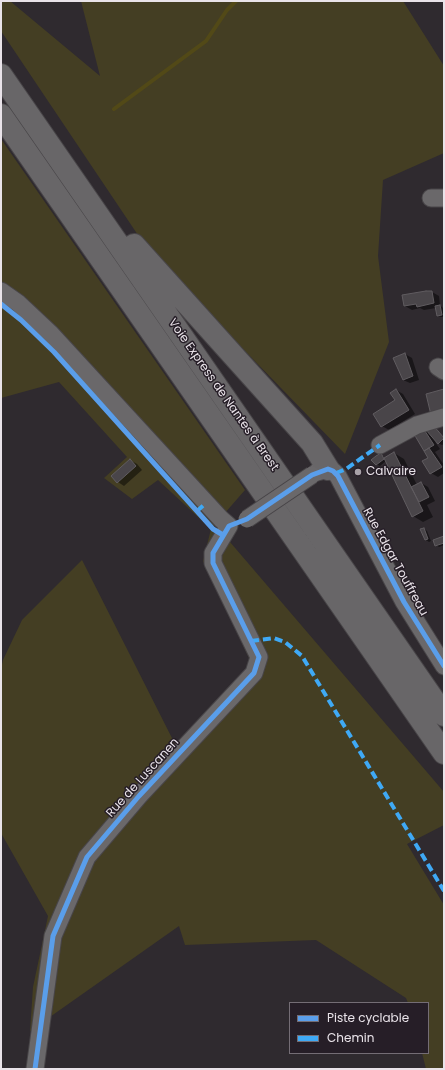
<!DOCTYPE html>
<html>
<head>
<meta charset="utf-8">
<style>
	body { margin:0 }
	#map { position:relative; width:445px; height:1070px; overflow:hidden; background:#2f2a2f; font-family:Poppins,sans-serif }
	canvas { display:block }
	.frame { position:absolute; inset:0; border:2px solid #e9e3e9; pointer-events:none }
	.legend { position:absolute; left:289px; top:1002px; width:140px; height:52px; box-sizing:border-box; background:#261e27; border:1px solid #746d75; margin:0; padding:5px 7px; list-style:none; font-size:12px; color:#e9e3e9 }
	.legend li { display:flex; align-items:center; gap:8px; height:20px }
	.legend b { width:20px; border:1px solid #746d75 }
</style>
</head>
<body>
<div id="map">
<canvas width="445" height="1070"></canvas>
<div class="frame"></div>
<ul class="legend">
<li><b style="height:5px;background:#5a9eea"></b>Piste cyclable</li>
<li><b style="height:5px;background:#3fa9f5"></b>Chemin</li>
</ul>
</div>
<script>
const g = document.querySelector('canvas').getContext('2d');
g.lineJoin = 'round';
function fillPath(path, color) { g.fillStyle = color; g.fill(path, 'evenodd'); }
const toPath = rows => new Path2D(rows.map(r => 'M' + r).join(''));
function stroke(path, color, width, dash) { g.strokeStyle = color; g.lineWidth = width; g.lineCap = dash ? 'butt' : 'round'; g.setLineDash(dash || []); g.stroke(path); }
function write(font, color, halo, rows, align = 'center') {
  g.font = font + ' Poppins,sans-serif'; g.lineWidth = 3; g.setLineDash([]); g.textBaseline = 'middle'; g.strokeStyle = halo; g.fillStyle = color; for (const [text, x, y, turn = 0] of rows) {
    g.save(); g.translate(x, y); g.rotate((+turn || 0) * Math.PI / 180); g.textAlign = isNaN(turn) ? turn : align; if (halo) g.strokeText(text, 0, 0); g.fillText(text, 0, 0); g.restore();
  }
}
const green = toPath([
	[1,1,10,1,100,76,81,1,403,1,444,66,444,153,383,180,378,256,389,342,345,454,150,253,1,31],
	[1,139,245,490,211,529,230,542,444,792,444,825,407,844,444,905,444,1069,426,1069,422,1053,428,1053,428,1003,408,1003,406,998,316,940,185,945,179,926,30,1031,33,987,48,916,1,833,1,669,3,660,22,620,82,560,176,746,245,674,250,660,203,561,211,529,158,480,132,499,104,478,127,457,59,382,1,398]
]);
const shadow = toPath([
	[432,292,439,296,440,305,443,308,444,317,441,317,438,316,436,308,424,310,420,308,412,310,405,306],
	[405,354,412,358,419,380,410,383,403,380],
	[396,390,403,394,415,414,389,430,382,426,396,401],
	[436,428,444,438,444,444,442,445,435,442,440,449,435,452,444,465,444,473,438,477,431,473,429,458,415,434],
	[394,453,404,459,417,485,421,483,428,487,435,501,427,505,433,517,423,522,413,516,386,461,380,466,376,464,381,454,385,458],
	[130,460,137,464,142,470,124,486,118,482],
	[424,529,427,531,431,541,429,542,426,540],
	[444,537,444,545,439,547,436,545]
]);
const stream = toPath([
	[114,109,206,41,227,10,236,1]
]);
const building = toPath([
	[426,291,432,291,434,303,417,307,416,304,404,306,402,295,426,291],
	[440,305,442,315,437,316,435,306,440,305],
	[405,353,413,376,403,380,393,358,405,353],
	[396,389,409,410,381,427,373,414,395,400,390,393,396,389],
	[444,389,444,411,431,415,426,394,444,389],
	[433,425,444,438,438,444,426,430,433,425],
	[423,428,434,445,424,451,414,434,423,428],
	[429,448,442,467,430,474,422,461,428,458,424,451,429,448],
	[394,452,423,511,412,517,384,458,394,452],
	[381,453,384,459,376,465,371,460,376,456,381,453],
	[130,459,136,466,117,483,111,476,130,459],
	[421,482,429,497,419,502,411,487,421,482],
	[424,528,428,539,425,540,420,529,424,528],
	[444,536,444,543,435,546,433,540,444,536]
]);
const minor = toPath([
	[431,198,444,198],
	[1,291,18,303,51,334,221,519,229,526],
	[438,367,444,371],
	[380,445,417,425,444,417],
	[317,472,328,469,333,471,338,476,404,602,444,666],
	[35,1069,53,936,87,857,139,796,254,673,259,657,213,563,213,553,229,526]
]);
const highway = toPath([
	[1,75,444,715],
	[1,115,444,753],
	[134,245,312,443,328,469]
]);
const minorBridge = toPath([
	[247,519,312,475]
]);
const quiet = toPath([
	[336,473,346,469,380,445],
	[197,511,206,503],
	[251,641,274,638,285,642,302,656,444,891]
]);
const cycleway = toPath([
	[1,304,21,320,54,352,213,529,223,535],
	[35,1069,53,936,87,857,139,796,254,673,259,657,213,563,213,553,229,526,247,519,312,475,328,469,333,471,338,476,404,602,444,666]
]);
const markers = [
	[358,472,4,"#a8a2a8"]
];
const streetNames = [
	["Voie Express de Nantes à Brest",223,395,55],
	["Rue Edgar Touffreau",395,562,61],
	["Rue de Luscanen",143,778,-48]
];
const poiNames = [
	["Calvaire",366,472]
];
fillPath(green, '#443e23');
fillPath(shadow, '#0007');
stroke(stream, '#524917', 4);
fillPath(building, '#494549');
stroke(building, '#605c60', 1);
stroke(minor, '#484548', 19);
stroke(highway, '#484548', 24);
stroke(minor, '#6a686a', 17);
stroke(highway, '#686668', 22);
stroke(minorBridge, '#484548', 19, []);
stroke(minorBridge, '#6a686a', 17);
stroke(quiet, '#3fa9f5', 4, [8, 4]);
stroke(cycleway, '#5a9eea', 5);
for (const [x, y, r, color] of markers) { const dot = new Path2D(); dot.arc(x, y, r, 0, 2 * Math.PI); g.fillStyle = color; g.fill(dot); stroke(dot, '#261e27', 1.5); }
write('12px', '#e9e3e9', '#261e27', streetNames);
write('12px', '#e9e3e9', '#261e27', poiNames, 'left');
</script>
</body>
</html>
